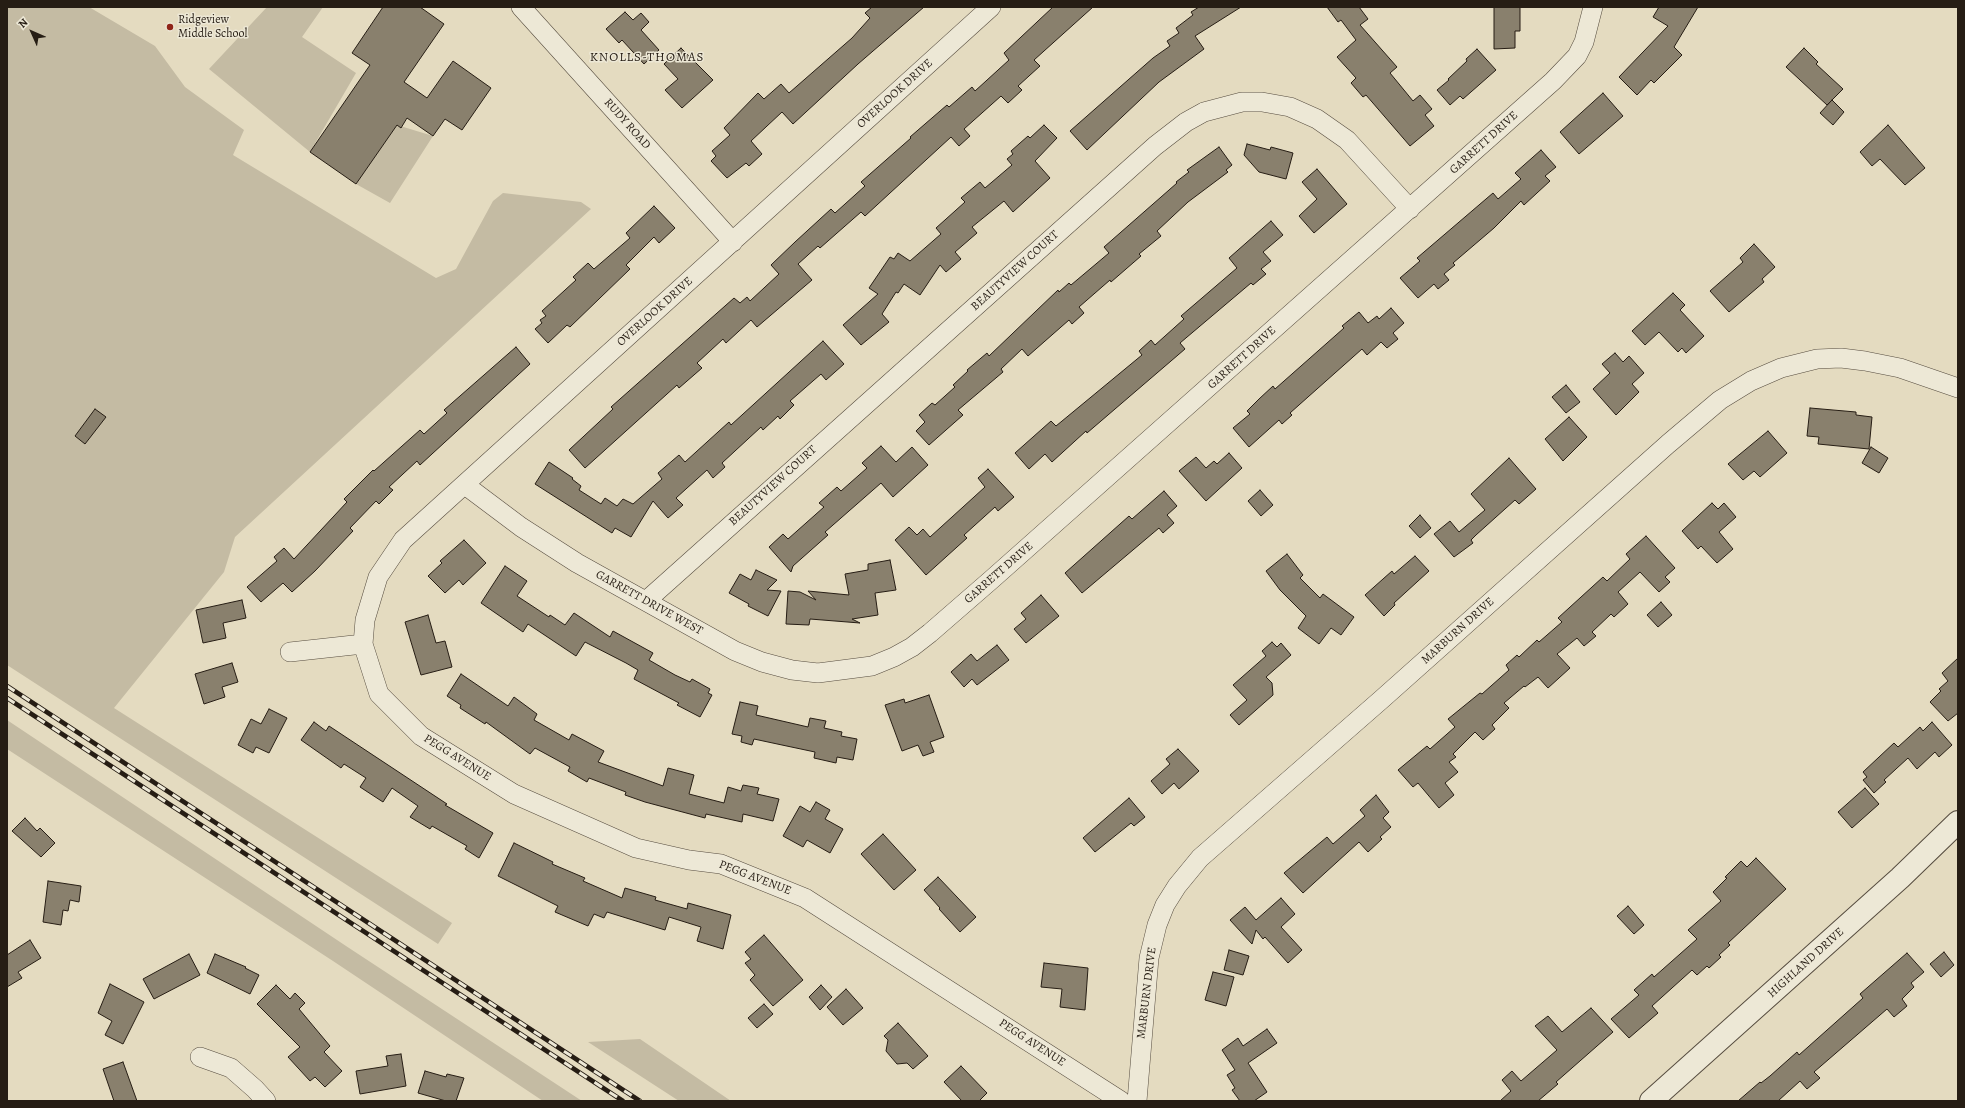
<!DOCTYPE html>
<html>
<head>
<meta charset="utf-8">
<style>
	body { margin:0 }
	#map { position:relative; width:1965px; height:1108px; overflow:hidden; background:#e4dbc0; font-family:Alegreya,serif }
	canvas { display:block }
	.frame { position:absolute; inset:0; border:8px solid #261d14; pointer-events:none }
	.north { position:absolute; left:12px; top:12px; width:40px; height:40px; -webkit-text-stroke:3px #ede8d6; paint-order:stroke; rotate:315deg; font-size:11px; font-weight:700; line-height:16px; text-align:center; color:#261d14 }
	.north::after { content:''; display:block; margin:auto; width:14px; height:18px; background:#261d14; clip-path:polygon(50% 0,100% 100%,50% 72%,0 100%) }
</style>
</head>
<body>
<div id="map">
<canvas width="1965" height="1108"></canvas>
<div class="frame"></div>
<div class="north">N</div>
</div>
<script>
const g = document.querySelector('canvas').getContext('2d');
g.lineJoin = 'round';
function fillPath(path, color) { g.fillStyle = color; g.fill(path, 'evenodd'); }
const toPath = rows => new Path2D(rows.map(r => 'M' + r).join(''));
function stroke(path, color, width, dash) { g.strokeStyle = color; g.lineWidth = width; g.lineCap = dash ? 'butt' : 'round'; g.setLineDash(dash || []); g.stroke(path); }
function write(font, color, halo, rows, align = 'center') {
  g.font = font + ' Alegreya,serif'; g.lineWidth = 3; g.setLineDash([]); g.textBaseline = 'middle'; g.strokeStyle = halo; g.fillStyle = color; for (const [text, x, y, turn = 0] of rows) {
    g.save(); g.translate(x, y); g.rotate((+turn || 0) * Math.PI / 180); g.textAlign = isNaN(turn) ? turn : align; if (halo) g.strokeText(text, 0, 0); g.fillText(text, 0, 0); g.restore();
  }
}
const green = toPath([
	[7,7,89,7,155,46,185,87,244,130,233,155,436,278,456,269,493,201,503,193,581,202,591,209,235,537,224,572,114,708,452,923,438,944,7,665],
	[267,7,323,7,302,37,356,73,310,152,209,69],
	[397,125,433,136,390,203,356,184],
	[7,720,346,946,582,1101,543,1101,333,961,7,749],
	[640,1039,731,1101,679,1101,588,1042]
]);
const building = toPath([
	[383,7,420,7,444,24,404,82,427,98,453,61,491,88,462,130,445,119,433,136,407,118,401,128,397,125,356,184,310,152,370,65,352,53,383,7],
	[872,7,924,7,858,64,793,124,782,112,751,141,762,154,749,166,746,163,727,178,711,161,716,156,712,151,730,135,724,128,758,93,764,99,781,84,789,93,852,38,870,18,865,13,872,7],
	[1053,7,1093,7,1034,60,1040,66,1018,86,1022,90,1008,103,1001,96,964,129,970,136,959,146,951,137,865,216,861,212,820,248,818,246,798,264,812,280,757,327,751,320,726,343,723,339,697,363,702,368,679,388,677,385,585,468,569,450,613,409,611,407,734,298,740,303,747,297,750,301,779,274,771,265,795,242,831,209,835,213,865,186,861,182,911,138,910,137,925,124,947,105,949,107,972,87,975,91,1009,60,1004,53,1053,7],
	[1199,7,1241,7,1195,36,1204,49,1159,82,1087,150,1070,131,1153,58,1170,46,1167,41,1179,33,1176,28,1193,15,1191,12,1199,7],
	[1327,7,1359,7,1368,19,1360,25,1397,67,1390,73,1413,101,1420,95,1432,109,1425,115,1434,126,1410,146,1366,95,1363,97,1351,83,1356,78,1337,57,1356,40,1341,20,1338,22,1327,7],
	[1494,7,1520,7,1520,31,1515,31,1515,48,1494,49,1494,7],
	[1659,7,1698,7,1674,47,1682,55,1654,83,1651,80,1637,95,1619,77,1668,26,1653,17,1659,7],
	[625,12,633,20,641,13,649,22,641,30,659,50,644,64,622,40,619,43,606,29,625,12],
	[681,48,713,80,682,108,665,90,678,79,664,64,681,48],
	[1804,48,1818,62,1816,64,1843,89,1827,105,1786,67,1804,48],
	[1477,49,1496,70,1463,99,1460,96,1450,105,1437,90,1449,80,1448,79,1467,61,1466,59,1477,49],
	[1603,93,1623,116,1579,154,1560,132,1603,93],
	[1832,100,1844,112,1833,125,1820,113,1832,100],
	[1044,125,1057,138,1035,161,1050,178,1013,212,1004,201,972,227,977,233,955,252,961,259,946,272,940,265,920,295,904,284,898,293,896,292,882,314,889,322,861,345,843,325,878,294,869,288,890,257,894,259,898,253,910,261,941,234,936,228,965,202,961,198,980,182,985,188,1012,165,1007,159,1013,154,1011,151,1028,136,1030,138,1044,125],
	[1888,125,1925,168,1905,185,1880,159,1872,166,1860,152,1888,125],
	[1247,144,1270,150,1271,147,1293,153,1286,179,1259,172,1244,155,1247,144],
	[1219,147,1232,165,1226,170,1228,172,1188,202,1157,231,1161,236,1139,254,1141,256,1111,282,1110,280,1079,307,1084,313,1072,324,1069,320,1028,356,1022,349,1001,369,1003,372,958,410,963,415,929,445,916,431,925,422,919,415,932,403,935,405,955,387,953,385,968,371,967,370,987,353,989,356,1058,290,1059,292,1069,283,1071,285,1109,253,1104,247,1177,183,1176,182,1189,172,1187,170,1219,147],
	[1541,150,1556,167,1545,176,1550,181,1524,205,1521,201,1494,228,1453,263,1455,265,1444,274,1449,280,1438,289,1434,284,1418,298,1400,278,1420,261,1417,258,1493,193,1498,199,1521,179,1515,173,1541,150],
	[1317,169,1347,204,1314,233,1299,216,1317,199,1302,182,1317,169],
	[654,206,675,228,659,243,654,237,626,265,630,269,570,327,567,325,548,343,535,329,542,323,540,320,546,316,542,311,576,280,573,277,588,263,594,269,630,238,626,233,654,206],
	[1271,221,1283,235,1263,252,1271,261,1261,269,1266,274,1253,285,1251,283,1180,343,1185,349,1087,433,1086,431,1052,462,1045,454,1029,469,1015,453,1051,421,1056,426,1142,355,1139,351,1151,340,1155,345,1184,319,1181,316,1237,268,1229,258,1271,221],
	[1754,244,1775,267,1762,279,1764,282,1729,312,1710,291,1743,262,1740,258,1754,244],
	[1673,293,1685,305,1680,310,1704,336,1686,353,1682,348,1678,352,1659,332,1645,345,1632,331,1673,293],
	[1391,308,1404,323,1393,333,1398,339,1387,348,1381,342,1367,355,1362,349,1290,413,1292,415,1282,424,1279,420,1249,447,1233,428,1250,414,1247,411,1259,399,1273,386,1275,389,1344,328,1342,326,1359,312,1368,323,1377,316,1379,319,1391,308],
	[823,341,844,364,826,380,821,374,790,401,794,405,780,419,778,416,763,430,761,427,722,463,725,467,713,478,707,470,676,498,683,505,668,518,653,501,631,537,615,528,612,533,535,484,549,462,573,478,572,479,581,486,579,490,601,504,605,498,617,506,623,499,633,504,662,479,658,473,679,455,685,462,729,422,731,425,823,341],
	[516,347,530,364,420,465,417,461,389,487,393,490,379,504,376,501,350,528,353,531,315,571,292,592,283,583,261,602,247,587,277,561,274,557,284,548,294,559,347,502,344,499,373,470,374,471,420,430,424,434,447,413,444,410,516,347],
	[1615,353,1623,362,1629,356,1644,373,1632,384,1639,392,1616,415,1593,389,1610,373,1602,364,1615,353],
	[1566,385,1580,402,1566,413,1552,397,1566,385],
	[1810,408,1856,412,1856,415,1872,417,1869,449,1818,444,1819,437,1807,436,1810,408],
	[95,409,106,417,85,444,75,436,95,409],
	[1569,417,1587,437,1563,461,1545,439,1569,417],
	[1768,431,1787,453,1760,477,1754,471,1743,480,1728,464,1768,431],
	[881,446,896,462,912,447,928,465,893,497,881,483,825,532,828,535,793,566,791,572,769,547,783,534,788,539,824,507,819,503,837,487,841,491,867,468,862,463,881,446],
	[1871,447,1888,458,1879,473,1862,463,1871,447],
	[1229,453,1242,468,1206,501,1179,471,1196,457,1206,468,1214,461,1217,464,1229,453],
	[1509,458,1536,489,1519,504,1515,500,1476,535,1471,540,1473,543,1454,557,1434,534,1450,521,1459,532,1485,510,1471,494,1509,458],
	[988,469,1014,497,998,511,995,507,964,535,967,538,926,575,895,540,909,527,917,535,923,529,930,537,985,487,978,478,988,469],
	[1260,490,1273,505,1261,516,1248,501,1260,490],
	[1164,491,1177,506,1167,515,1174,523,1163,533,1159,528,1082,593,1065,573,1129,516,1132,519,1164,491],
	[1712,503,1718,509,1724,503,1736,517,1719,532,1733,549,1717,563,1701,546,1698,549,1682,531,1712,503],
	[1420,515,1431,528,1420,538,1409,526,1420,515],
	[1646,536,1675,568,1665,577,1670,582,1659,592,1640,572,1618,592,1628,604,1614,617,1611,614,1592,632,1596,636,1584,646,1577,638,1557,654,1570,668,1548,688,1538,677,1525,687,1524,686,1504,703,1509,708,1492,725,1495,729,1483,740,1475,732,1453,754,1456,757,1449,762,1458,772,1445,783,1454,795,1439,808,1418,783,1413,787,1398,770,1427,746,1430,749,1455,727,1448,719,1480,693,1482,694,1509,670,1506,665,1517,655,1519,657,1537,640,1539,642,1562,622,1558,618,1603,577,1607,581,1630,559,1626,554,1646,536],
	[464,540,486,563,463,585,459,580,445,593,428,576,442,563,440,561,464,540],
	[1287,554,1303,575,1300,578,1320,598,1323,594,1354,617,1341,635,1331,628,1319,644,1298,628,1306,616,1280,590,1266,571,1287,554],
	[1415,556,1429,571,1394,603,1395,605,1384,616,1365,595,1392,571,1394,574,1415,556],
	[890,560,896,590,875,593,878,615,852,619,860,623,810,619,809,625,786,624,788,591,800,592,816,600,808,591,849,595,845,574,868,570,868,564,890,560],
	[505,566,527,581,517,596,549,617,550,615,565,625,574,613,610,637,613,631,653,653,649,660,675,675,690,682,692,679,710,689,708,693,712,695,700,717,677,705,679,703,634,679,638,670,626,663,585,642,576,656,528,624,523,632,481,603,505,566],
	[756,570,777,580,767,590,781,591,768,616,748,606,749,604,729,593,740,574,751,580,756,570],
	[1041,595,1059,616,1026,643,1014,629,1026,619,1021,613,1041,595],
	[242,600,246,618,223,623,226,638,203,643,196,610,242,600],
	[1661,602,1672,615,1658,627,1647,615,1661,602],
	[428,615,436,643,445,641,452,667,421,675,405,622,428,615],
	[1272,642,1277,647,1281,643,1291,655,1266,677,1272,683,1273,695,1239,725,1230,715,1247,700,1233,685,1266,656,1262,651,1272,642],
	[997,645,1009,660,977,685,972,679,964,687,951,672,971,654,977,661,997,645],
	[1958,658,1958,713,1948,721,1930,702,1941,691,1939,689,1948,681,1942,673,1958,658],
	[232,663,238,682,222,687,225,697,204,704,195,674,232,663],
	[461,674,508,706,514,697,537,714,534,720,569,740,572,734,604,751,598,762,663,786,668,768,694,775,689,794,724,803,728,787,741,791,743,785,759,788,757,794,779,799,773,821,743,814,742,822,706,814,705,818,645,802,625,795,626,792,589,778,587,782,568,771,570,767,535,748,530,754,486,722,485,724,460,708,461,705,447,696,461,674],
	[929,695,944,737,930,742,934,752,923,756,918,745,902,751,885,705,904,699,905,703,929,695],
	[740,702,758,706,756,715,808,727,810,718,826,721,824,728,842,732,841,736,857,739,853,760,837,757,836,763,814,758,815,752,782,745,754,739,752,745,741,742,742,736,732,734,740,702],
	[269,709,287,718,269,753,256,747,253,753,238,745,251,719,261,724,269,709],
	[314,722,326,731,329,726,447,804,445,805,493,833,479,858,465,849,467,846,432,826,430,829,410,817,418,806,392,788,383,802,360,787,366,778,344,764,341,768,301,740,314,722],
	[1932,722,1952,745,1939,757,1935,752,1917,769,1908,758,1884,780,1886,782,1874,793,1863,780,1867,777,1863,772,1894,743,1898,747,1920,727,1923,731,1932,722],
	[1178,749,1199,771,1179,789,1174,783,1162,794,1151,781,1170,764,1166,759,1178,749],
	[1865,788,1879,804,1852,828,1838,812,1865,788],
	[1376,795,1389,812,1383,818,1391,827,1380,837,1382,839,1368,852,1359,842,1303,893,1284,873,1327,837,1333,844,1365,816,1360,810,1376,795],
	[1129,798,1145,817,1134,826,1131,823,1095,852,1083,838,1129,798],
	[816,802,830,810,825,819,843,829,830,853,807,840,803,847,783,836,800,806,810,812,816,802],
	[25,818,37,831,40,828,55,843,41,857,12,831,25,818],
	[883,834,916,870,894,890,861,854,883,834],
	[514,843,553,862,552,864,585,878,583,881,622,898,625,888,656,897,655,900,687,909,688,903,731,915,723,949,697,941,701,927,669,917,665,930,607,912,604,918,594,914,588,926,555,912,558,906,498,876,514,843],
	[1756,858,1786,889,1728,943,1730,945,1719,955,1721,957,1709,968,1707,966,1697,975,1692,970,1652,1006,1658,1013,1629,1038,1611,1019,1639,995,1634,990,1652,974,1654,977,1697,939,1688,930,1721,901,1713,892,1727,878,1725,877,1741,861,1747,867,1756,858],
	[938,877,976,917,960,932,939,909,940,908,924,890,938,877],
	[48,881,81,886,79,902,70,900,68,911,63,910,61,925,43,922,48,881],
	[1281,898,1295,914,1281,927,1302,950,1288,963,1265,937,1263,939,1256,930,1252,944,1230,920,1245,907,1256,920,1281,898],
	[1628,906,1644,925,1634,934,1617,916,1628,906],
	[764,935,803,980,773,1006,750,980,755,975,745,963,751,959,745,952,764,935],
	[30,940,41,958,18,972,22,978,7,987,7,955,30,940],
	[1229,950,1249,956,1243,975,1224,970,1229,950],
	[1944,952,1954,965,1941,977,1930,964,1944,952],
	[1907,953,1924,972,1911,983,1914,987,1902,999,1907,1006,1894,1017,1887,1009,1814,1072,1820,1078,1807,1089,1800,1081,1778,1101,1738,1101,1760,1082,1761,1083,1770,1076,1797,1052,1799,1055,1863,998,1860,994,1907,953],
	[189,954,200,975,154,999,143,979,189,954],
	[215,954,246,967,245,968,259,975,250,994,207,973,215,954],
	[1044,963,1088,968,1085,1010,1060,1007,1062,989,1041,987,1044,963],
	[1213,972,1234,977,1226,1006,1205,1000,1213,972],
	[110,984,144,1002,123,1044,105,1035,112,1021,98,1013,110,984],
	[276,985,290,999,295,993,305,1003,299,1009,330,1046,324,1052,342,1071,325,1087,315,1077,310,1081,288,1057,300,1047,257,1004,276,985],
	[821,985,832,997,820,1010,809,997,821,985],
	[846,989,863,1008,843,1025,827,1007,846,989],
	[764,1004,773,1014,757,1028,748,1018,764,1004],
	[1591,1008,1613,1032,1556,1082,1558,1084,1538,1101,1500,1101,1511,1091,1502,1080,1512,1071,1521,1081,1557,1050,1535,1026,1548,1016,1562,1032,1591,1008],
	[898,1023,928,1056,913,1069,907,1063,897,1064,886,1051,888,1040,884,1036,898,1023],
	[1267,1029,1277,1043,1248,1063,1267,1092,1254,1101,1240,1101,1232,1090,1235,1088,1227,1075,1235,1070,1222,1050,1238,1038,1243,1046,1267,1029],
	[401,1054,406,1086,360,1094,356,1071,388,1066,386,1056,401,1054],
	[123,1062,137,1101,114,1101,103,1069,123,1062],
	[961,1066,987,1093,979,1101,962,1101,944,1082,961,1066],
	[425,1071,446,1077,447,1074,464,1078,456,1101,446,1101,418,1093,425,1071]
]);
const minor = toPath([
	[521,7,733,242],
	[991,7,403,540,378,577,365,620,363,644,379,694,421,736,514,794,636,848,689,860,721,864,805,898,1121,1101],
	[465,485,521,527,577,563,735,651,762,662,792,670,818,673,872,666,894,657,912,647,930,633,991,580,1553,81,1577,56,1584,42,1593,7],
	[646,601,1155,146,1186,122,1204,112,1242,102,1262,102,1290,107,1317,119,1347,140,1410,209],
	[290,652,363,644],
	[200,1057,231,1068,255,1089,266,1101],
	[1137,1101,1149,958,1157,925,1165,905,1177,886,1200,858,1382,699,1668,444,1720,400,1751,381,1781,368,1817,359,1841,358,1865,361,1900,368,1958,388]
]);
const tertiary = toPath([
	[1651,1101,1900,878,1958,822]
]);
const rail = toPath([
	[7,686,640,1101],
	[7,698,623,1101]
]);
const markers = [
	[170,27,4,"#8f2418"]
];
const poiNames = [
	["Ridgeview",178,20],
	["Middle School",178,34]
];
const streetNames = [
	["OVERLOOK DRIVE",895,94,-42],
	["RUDY ROAD",627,124,48],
	["GARRETT DRIVE",1484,143,-42],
	["BEAUTYVIEW COURT",1015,271,-42],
	["OVERLOOK DRIVE",655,312,-42],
	["GARRETT DRIVE",1242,358,-42],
	["BEAUTYVIEW COURT",773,486,-42],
	["GARRETT DRIVE",999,573,-41],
	["GARRETT DRIVE WEST",649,603,29],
	["MARBURN DRIVE",1458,631,-42],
	["PEGG AVENUE",457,758,32],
	["PEGG AVENUE",755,878,21],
	["HIGHLAND DRIVE",1806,963,-42],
	["MARBURN DRIVE",1147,993,-83],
	["PEGG AVENUE",1032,1043,33]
];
const neighbourhoodNames = [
	["KNOLLS-THOMAS",647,58]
];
fillPath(green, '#c4bba3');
fillPath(building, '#89806d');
stroke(building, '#261d14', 1);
stroke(minor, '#564c3f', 20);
stroke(tertiary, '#564c3f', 24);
stroke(minor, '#ede8d6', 19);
stroke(tertiary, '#ede8d6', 22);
stroke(rail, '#261d14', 4.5);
stroke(rail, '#ede8d6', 3, [9]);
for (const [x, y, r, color] of markers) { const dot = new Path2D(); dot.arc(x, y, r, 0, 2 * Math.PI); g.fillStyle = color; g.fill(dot); stroke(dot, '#ede8d6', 1.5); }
write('12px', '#261d14', '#ede8d6', poiNames, 'left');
write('12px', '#261d14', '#ede8d6', streetNames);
g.letterSpacing = '1px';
write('13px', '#261d14', '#ede8d6', neighbourhoodNames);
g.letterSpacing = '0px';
</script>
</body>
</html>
